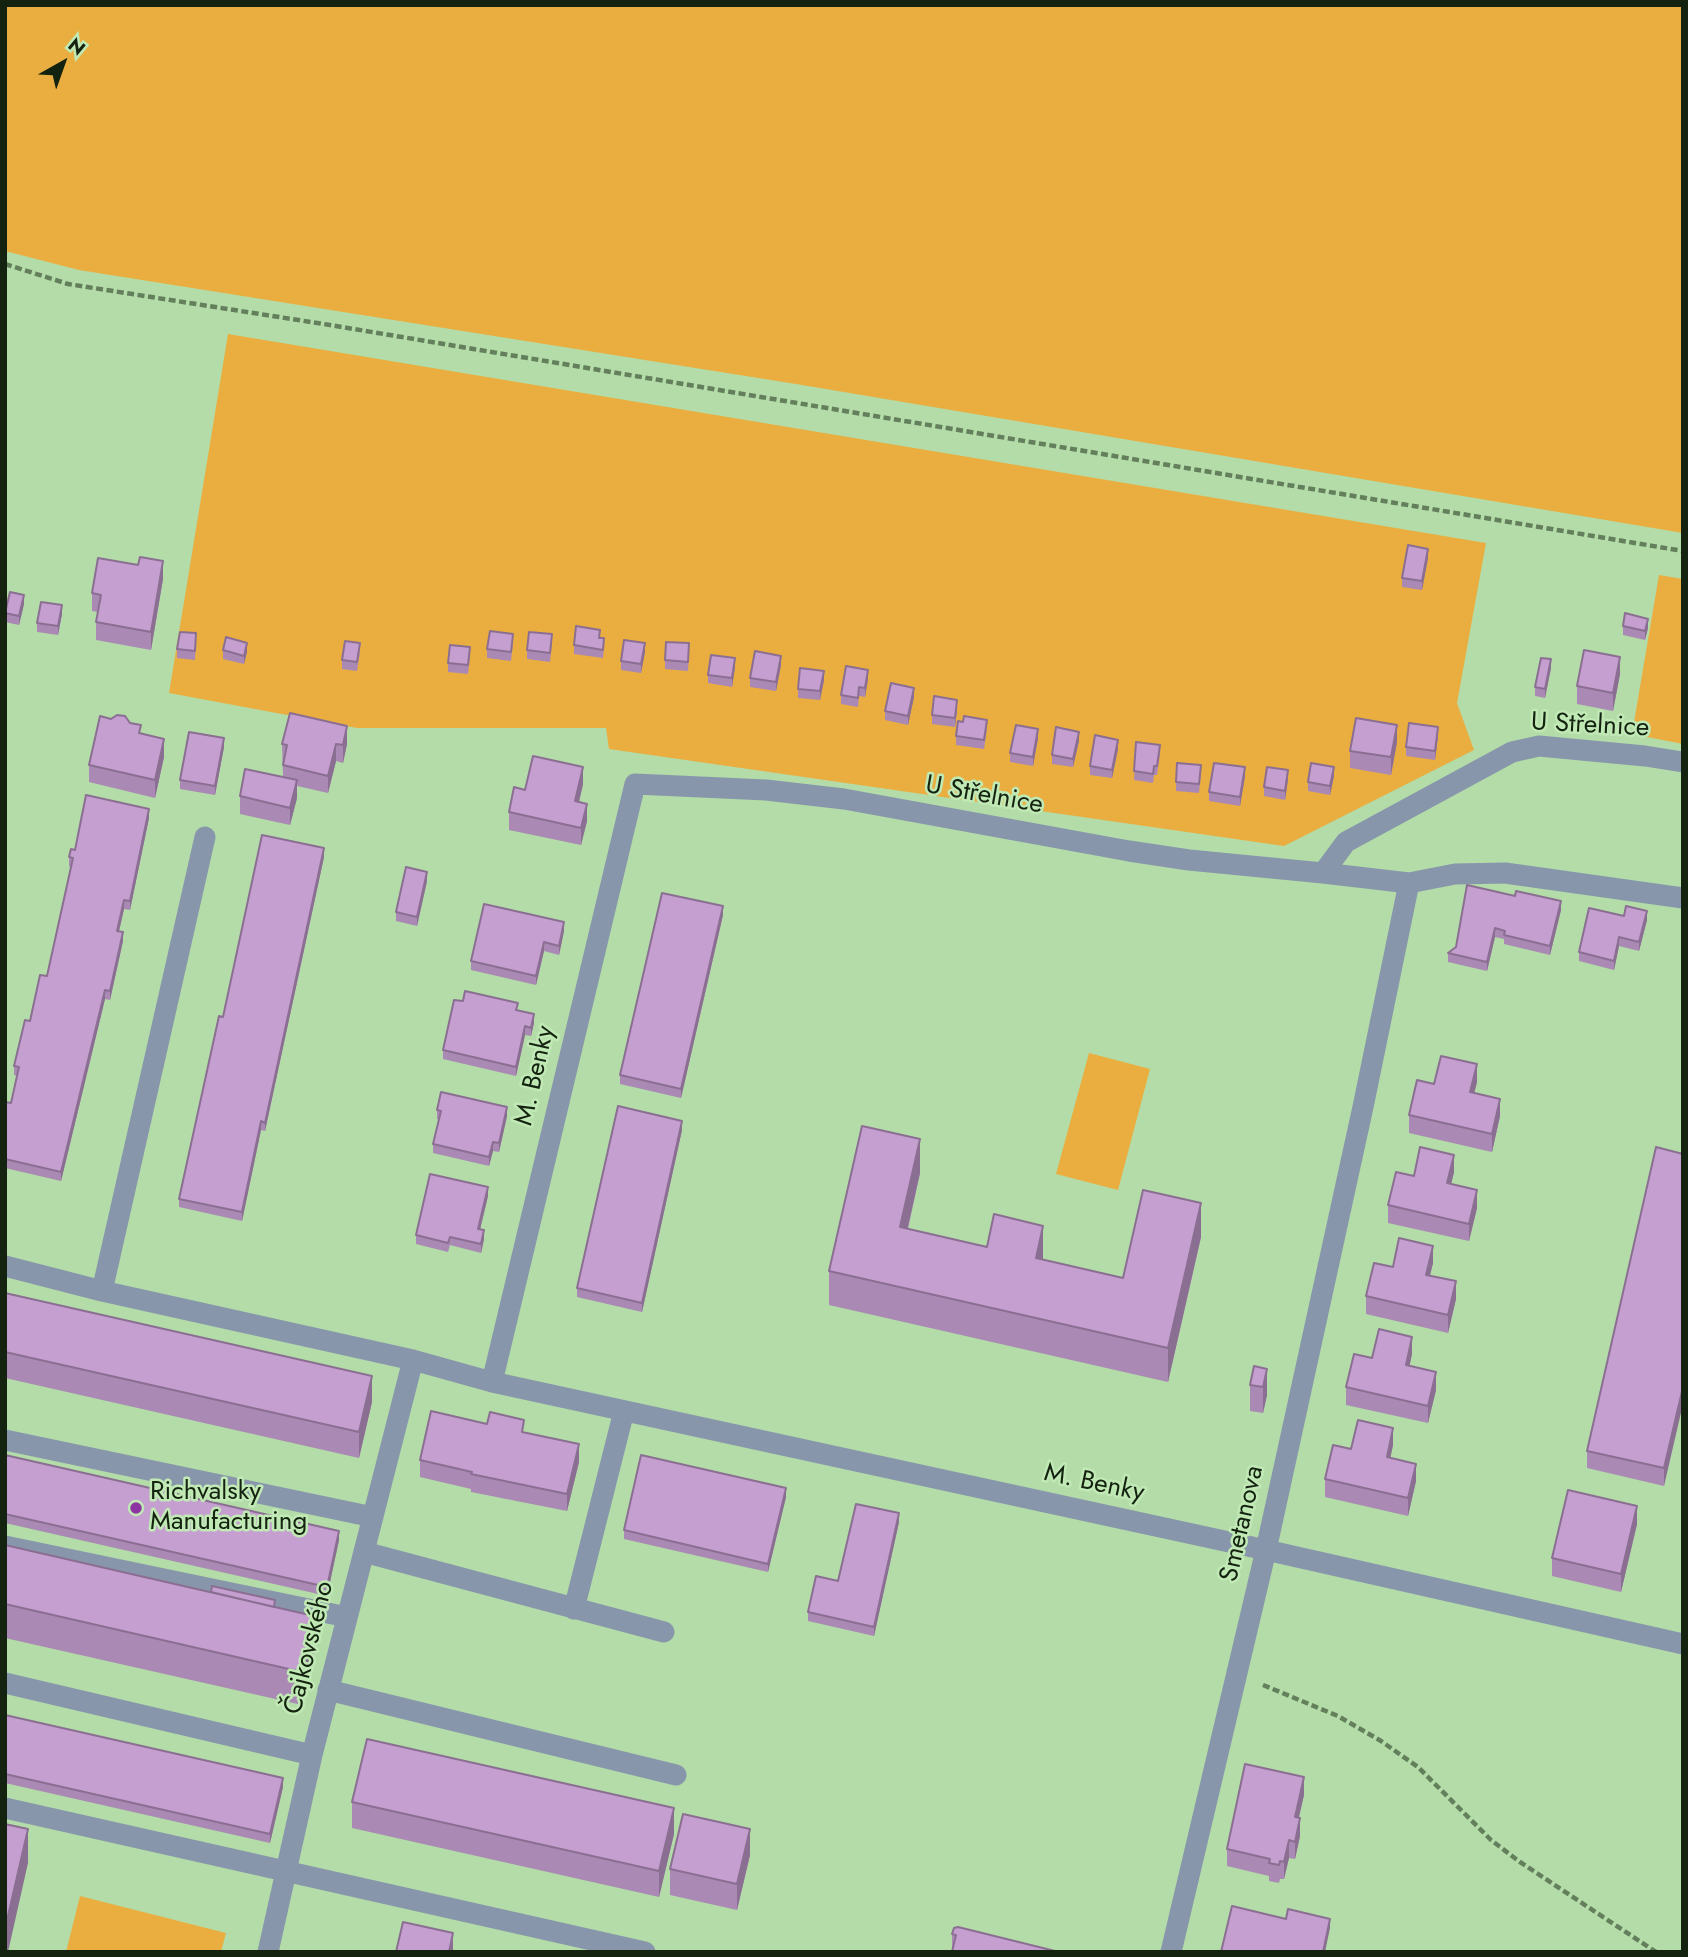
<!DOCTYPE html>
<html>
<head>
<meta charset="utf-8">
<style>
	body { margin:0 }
	#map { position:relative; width:1688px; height:1957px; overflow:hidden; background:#b3dca8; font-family:Jost,sans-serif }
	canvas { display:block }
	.frame { position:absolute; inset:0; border:7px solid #142310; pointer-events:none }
	.north { position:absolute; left:28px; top:28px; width:70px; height:70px; -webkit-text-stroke:5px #c0e9b5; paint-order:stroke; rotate:40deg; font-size:19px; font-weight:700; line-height:28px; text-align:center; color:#142310 }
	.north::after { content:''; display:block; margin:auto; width:24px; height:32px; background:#142310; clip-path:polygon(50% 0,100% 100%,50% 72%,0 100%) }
</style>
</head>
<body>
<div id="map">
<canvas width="1688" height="1957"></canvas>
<div class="frame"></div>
<div class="north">N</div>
</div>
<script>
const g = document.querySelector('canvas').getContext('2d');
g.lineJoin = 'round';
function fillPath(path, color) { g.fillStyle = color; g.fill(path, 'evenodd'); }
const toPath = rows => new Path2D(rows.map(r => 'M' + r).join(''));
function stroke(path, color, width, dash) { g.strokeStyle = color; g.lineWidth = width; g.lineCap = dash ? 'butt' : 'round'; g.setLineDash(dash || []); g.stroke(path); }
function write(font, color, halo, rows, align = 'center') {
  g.font = font + ' Jost,sans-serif'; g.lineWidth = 5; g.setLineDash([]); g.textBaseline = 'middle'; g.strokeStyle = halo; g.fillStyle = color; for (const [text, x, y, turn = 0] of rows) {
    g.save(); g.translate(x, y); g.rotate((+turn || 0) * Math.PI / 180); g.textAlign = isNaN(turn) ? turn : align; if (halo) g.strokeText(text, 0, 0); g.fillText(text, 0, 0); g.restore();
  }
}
const green = toPath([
	[5,5,1683,5,1683,533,796,384,79,270,5,251],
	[228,334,1486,543,1457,703,1474,750,1284,846,609,749,606,728,357,728,169,693],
	[1659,575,1683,579,1683,744,1632,734],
	[1089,1053,1150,1069,1118,1190,1056,1174],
	[80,1896,226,1933,221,1952,66,1952]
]);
const path = toPath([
	[5,264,68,284,330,325,1683,551],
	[1263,1685,1338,1716,1381,1741,1418,1767,1491,1840,1520,1862,1656,1952]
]);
const minor = toPath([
	[1323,873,1409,883,1455,874,1505,873,1683,898],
	[5,1266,102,1291,413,1360,492,1382,1266,1550,1683,1644],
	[102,1291,205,837],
	[492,1382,635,784,766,790,844,799,1129,851,1189,860,1323,873,1346,842,1512,752,1539,746,1645,756,1683,762],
	[5,1440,373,1517],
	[5,1546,347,1617],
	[364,1552,664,1632],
	[574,1609,624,1411],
	[5,1683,312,1755],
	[328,1690,676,1775],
	[5,1808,645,1952],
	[268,1952,312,1755,413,1360],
	[1171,1952,1266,1550,1363,1107,1409,883]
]);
const wall = toPath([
	[1428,558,1422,590,1402,587,1402,578],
	[163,579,151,650,96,640,96,622,98,612,92,611,92,593],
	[24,604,19,625,5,622,5,613],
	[62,614,58,635,37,632,37,623],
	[1623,626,1648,628,1645,640,1623,635],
	[600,638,604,647,603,658,574,654,574,645],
	[196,642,195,660,177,658,177,649],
	[513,643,511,661,487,658,487,649],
	[552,643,550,662,527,659,527,650],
	[223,650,247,652,244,664,223,659],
	[360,652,357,671,342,669,342,660],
	[645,652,641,673,621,670,621,661],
	[689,652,688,671,665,669,665,660],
	[470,656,468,674,448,672,448,663],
	[781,665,776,691,750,687,750,678],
	[735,667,732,687,708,683,708,675],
	[1551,668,1545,698,1535,696,1535,687],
	[1620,674,1613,711,1577,704,1577,686],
	[868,679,865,697,859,696,858,707,841,704,841,695],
	[824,680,820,700,798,698,798,689],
	[914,697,908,725,885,720,885,711],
	[957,709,955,727,932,724,932,715],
	[130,723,164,757,155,798,89,782,89,765],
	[987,729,984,749,956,745,956,736],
	[1438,736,1435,760,1406,756,1406,747],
	[1038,738,1033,766,1010,762,1010,753],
	[1079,741,1073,767,1052,764,1052,755],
	[1136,742,1160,754,1157,775,1154,775,1153,783,1134,780],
	[1397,742,1391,775,1350,768,1350,751],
	[282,744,347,744,343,763,336,761,328,793,297,786,297,798,290,825,240,814,240,796,283,777],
	[224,747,215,795,180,789,180,780],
	[1118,749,1112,778,1090,775,1090,766],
	[1201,774,1199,793,1176,791,1176,782],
	[1245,776,1240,806,1209,801,1209,792],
	[1334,776,1330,795,1308,791,1308,782],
	[1288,779,1285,800,1264,796,1264,787],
	[583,784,579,802,587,821,581,845,509,830,509,812,525,790],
	[149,818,130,910,124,909,119,931,123,941,110,1000,105,999,61,1181,5,1168,5,1102,11,1103,17,1076,14,1075,14,1066,30,1021,47,976,71,867,69,866,69,857,75,850],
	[324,857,265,1131,261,1130,242,1221,179,1207,179,1199,223,1017],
	[427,881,417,926,396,921,396,912],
	[1515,896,1561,910,1550,955,1504,944,1504,939,1495,937,1487,971,1448,962,1448,953],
	[723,915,681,1098,620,1084,620,1075],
	[1624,916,1647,920,1639,951,1619,946,1614,970,1579,961,1579,952],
	[564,931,559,955,544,951,536,985,471,970,471,961],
	[518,1010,534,1023,531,1036,525,1035,516,1076,443,1059,443,1050],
	[1477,1082,1474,1093,1500,1116,1492,1152,1409,1133,1409,1115,1434,1084],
	[437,1110,507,1116,499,1152,493,1151,489,1166,433,1153,433,1144,439,1119,437,1119],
	[682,1130,642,1312,577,1297,577,1288],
	[1683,1154,1664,1486,1587,1468,1587,1451],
	[1454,1172,1451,1184,1477,1208,1469,1241,1388,1223,1388,1205],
	[920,1173,908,1229,1123,1278,1201,1237,1168,1382,829,1305,829,1271],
	[488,1196,480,1229,484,1239,481,1253,450,1245,448,1252,416,1244,416,1235],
	[1433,1263,1430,1275,1456,1299,1448,1333,1366,1314,1366,1296,1393,1267],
	[5,1293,372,1402,359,1458,5,1378],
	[1412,1354,1409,1366,1436,1390,1428,1423,1346,1405,1346,1387,1372,1358],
	[1254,1366,1267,1395,1263,1413,1250,1411,1250,1385],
	[524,1433,579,1462,567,1511,471,1492,471,1489,420,1477,420,1460],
	[1393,1445,1390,1458,1416,1481,1408,1516,1325,1497,1325,1479,1351,1449],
	[5,1455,339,1540,327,1596,5,1523],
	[786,1497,768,1572,624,1539,624,1530],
	[899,1522,874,1636,808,1621,808,1612],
	[1637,1524,1621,1592,1552,1576,1552,1558],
	[5,1545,275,1607,314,1650,302,1705,5,1638],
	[5,1715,283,1787,270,1843,5,1783],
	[1304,1795,1298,1818,1300,1836,1295,1859,1289,1858,1284,1879,1280,1879,1279,1883,1269,1881,1269,1876,1227,1866,1227,1849],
	[352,1802,674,1834,659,1897,352,1828],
	[750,1855,737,1910,670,1895,670,1869],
	[952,1934,1059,1952,952,1952]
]);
const shadedWall = toPath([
	[1428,549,1428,558,1422,590,1422,581],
	[163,561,163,579,151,650,151,632],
	[24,595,24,604,19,625,19,616],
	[62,605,62,614,58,635,58,626],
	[1648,619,1648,628,1645,640,1645,631],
	[247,643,247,652,244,664,244,656],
	[645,643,645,652,641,673,641,664],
	[781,656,781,665,776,691,776,682],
	[1620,657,1620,674,1613,711,1613,693],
	[735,658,735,667,732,687,732,678],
	[1551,659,1551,668,1545,698,1545,689],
	[868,670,868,679,865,697,865,688],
	[824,671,824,680,820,700,820,691],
	[914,688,914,697,908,725,908,716],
	[957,700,957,709,955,727,955,718],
	[1397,725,1397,742,1391,775,1391,757],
	[347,726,347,744,343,763,343,745],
	[1438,727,1438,736,1435,760,1435,751],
	[1038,729,1038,738,1033,766,1033,757],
	[1079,732,1079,741,1073,767,1073,759],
	[224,738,224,747,215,795,215,786],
	[164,739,164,757,155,798,155,780],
	[1118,740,1118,749,1112,778,1112,770],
	[336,744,336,761,328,793,328,776],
	[583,767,583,784,575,819,575,801],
	[1245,767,1245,776,1240,806,1240,797],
	[1334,767,1334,776,1330,795,1330,786],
	[1288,770,1288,779,1285,800,1285,791],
	[297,780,297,798,290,825,290,808],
	[587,804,587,821,581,845,581,828],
	[149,809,149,818,130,910,130,901],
	[324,848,324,857,265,1131,265,1123],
	[427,872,427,881,417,926,417,917],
	[124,900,124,909,117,940,117,931],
	[1561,901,1561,910,1550,955,1550,946],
	[723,906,723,915,681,1098,681,1089],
	[1647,911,1647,920,1639,951,1639,942],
	[564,922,564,931,559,955,559,946],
	[1495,928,1495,937,1487,971,1487,962],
	[123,932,123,941,110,1000,110,991],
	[1619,937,1619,946,1614,970,1614,961],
	[544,942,544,951,536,985,536,976],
	[105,990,105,999,61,1181,61,1172],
	[534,1014,534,1023,531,1036,531,1028],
	[525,1026,525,1035,516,1076,516,1067],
	[1477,1064,1477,1082,1470,1110,1470,1092],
	[1500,1099,1500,1116,1492,1152,1492,1134],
	[507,1107,507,1116,499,1152,499,1143],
	[261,1121,261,1130,242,1221,242,1212],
	[682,1121,682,1130,642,1312,642,1303],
	[920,1139,920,1173,900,1261,900,1227],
	[493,1142,493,1151,489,1166,489,1157],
	[1454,1155,1454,1172,1447,1201,1447,1183],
	[488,1187,488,1196,478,1238,478,1229],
	[1477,1190,1477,1208,1469,1241,1469,1224],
	[1201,1203,1201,1237,1168,1382,1168,1348],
	[1043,1226,1043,1260,1036,1258],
	[484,1230,484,1239,481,1253,481,1244],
	[1433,1246,1433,1263,1426,1292,1426,1275],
	[1456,1281,1456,1299,1448,1333,1448,1315],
	[1412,1337,1412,1354,1406,1383,1406,1365],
	[1267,1369,1267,1395,1263,1413,1263,1387],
	[1436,1372,1436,1390,1428,1423,1428,1406],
	[372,1376,372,1402,359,1458,359,1432],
	[1683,1387,1683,1404,1664,1486,1664,1468],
	[1393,1428,1393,1445,1387,1474,1387,1457],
	[579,1444,579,1462,567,1511,567,1494],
	[1416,1464,1416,1481,1408,1516,1408,1498],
	[786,1488,786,1497,768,1572,768,1564],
	[1637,1506,1637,1524,1621,1592,1621,1574],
	[899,1513,899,1522,874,1636,874,1627],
	[339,1531,339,1540,327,1596,327,1587],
	[314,1616,314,1650,302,1705,302,1672],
	[1304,1777,1304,1795,1295,1835,1295,1817],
	[283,1778,283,1787,270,1843,270,1834],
	[674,1808,674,1834,659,1897,659,1871],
	[1300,1818,1300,1836,1295,1859,1295,1842],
	[28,1829,28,1863,8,1952,5,1952,5,1929],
	[750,1829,750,1855,737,1910,737,1884],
	[1289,1840,1289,1858,1284,1879,1284,1862],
	[1330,1919,1330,1928,1325,1952,1323,1952],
	[453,1933,453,1952,449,1952]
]);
const building = toPath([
	[1408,545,1428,549,1422,581,1402,578,1408,545],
	[140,557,163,561,151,632,96,622,101,595,92,593,98,558,138,565,140,557],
	[10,592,24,595,19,616,5,613,10,592],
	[41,602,62,605,58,626,37,623,41,602],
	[1625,613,1648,619,1645,631,1623,626,1625,613],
	[576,626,600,630,599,638,604,638,603,650,574,645,576,626],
	[490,631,513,634,511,652,487,649,490,631],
	[180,632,196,633,195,651,177,649,180,632],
	[529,632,552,634,550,653,527,650,529,632],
	[226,637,247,643,244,656,223,650,226,637],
	[624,640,645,643,641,664,621,661,624,640],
	[345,641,360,643,357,662,342,660,345,641],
	[666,642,689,643,688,662,665,660,666,642],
	[450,645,470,647,468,665,448,663,450,645],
	[1584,650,1620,657,1613,693,1577,686,1584,650],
	[755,651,781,656,776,682,750,678,755,651],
	[711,655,735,658,732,678,708,675,711,655],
	[1541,658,1551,659,1545,689,1535,687,1541,658],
	[846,666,868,670,865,688,859,687,858,698,841,695,846,666],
	[800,668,824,671,820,691,798,689,800,668],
	[891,683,914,688,908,716,885,711,891,683],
	[934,696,957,700,955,718,932,715,934,696],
	[290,713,347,726,343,745,336,744,328,776,283,765,287,745,282,744,290,713],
	[117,715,125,716,130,723,141,725,139,733,164,739,155,780,89,765,100,716,111,719,117,715],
	[964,716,987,720,984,740,956,736,958,721,963,722,964,716],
	[1356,718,1397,725,1391,757,1350,751,1356,718],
	[1409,723,1438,727,1435,751,1406,747,1409,723],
	[1016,725,1038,729,1033,757,1010,753,1016,725],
	[1056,727,1079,732,1073,759,1052,755,1056,727],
	[189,732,224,738,215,786,180,780,189,732],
	[1095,735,1118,740,1112,770,1090,766,1095,735],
	[1136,742,1160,745,1157,766,1154,766,1153,774,1134,771,1136,742],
	[533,756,583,767,575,801,587,804,581,828,509,812,514,787,525,790,533,756],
	[1177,763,1201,765,1199,784,1176,782,1177,763],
	[1214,763,1245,767,1240,797,1209,792,1214,763],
	[1311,763,1334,767,1330,786,1308,782,1311,763],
	[1267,767,1288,770,1285,791,1264,787,1267,767],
	[245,769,297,780,290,808,240,796,245,769],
	[86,795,149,809,130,901,124,900,117,931,123,932,110,991,105,990,61,1172,5,1159,5,1102,11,1103,19,1067,14,1066,25,1020,30,1021,40,975,47,976,73,858,69,857,71,849,75,850,86,795],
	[262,835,324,848,265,1123,261,1121,242,1212,179,1199,219,1016,223,1017,262,835],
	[406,867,427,872,417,917,396,912,406,867],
	[1467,885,1515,896,1516,891,1561,901,1550,946,1504,935,1505,931,1495,928,1487,962,1448,953,1456,947,1467,885],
	[662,893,723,906,681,1089,620,1075,662,893],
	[484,904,564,922,559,946,544,942,536,976,471,961,484,904],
	[1626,906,1647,911,1639,942,1619,937,1614,961,1579,952,1589,908,1624,916,1626,906],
	[465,991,518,1003,516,1010,534,1014,531,1028,525,1026,516,1067,443,1050,454,1000,463,1001,465,991],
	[1441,1056,1477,1064,1470,1092,1500,1099,1492,1134,1409,1115,1417,1080,1434,1084,1441,1056],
	[441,1092,507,1107,499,1143,493,1142,489,1157,433,1144,441,1111,437,1110,441,1092],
	[618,1106,682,1121,642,1303,577,1288,618,1106],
	[862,1126,920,1139,900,1227,987,1247,994,1214,1043,1226,1036,1258,1123,1278,1143,1190,1201,1203,1168,1348,829,1271,862,1126],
	[1420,1147,1454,1155,1447,1183,1477,1190,1469,1224,1388,1205,1396,1172,1414,1176,1420,1147],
	[1656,1147,1683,1154,1683,1387,1664,1468,1587,1451,1656,1147],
	[430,1174,488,1187,478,1229,484,1230,481,1244,450,1237,448,1243,416,1235,430,1174],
	[1399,1238,1433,1246,1426,1275,1456,1281,1448,1315,1366,1296,1374,1263,1393,1267,1399,1238],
	[5,1293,372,1376,359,1432,5,1352,5,1293],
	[1379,1329,1412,1337,1406,1365,1436,1372,1428,1406,1346,1387,1354,1354,1372,1358,1379,1329],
	[1254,1366,1267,1369,1263,1387,1250,1385,1254,1366],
	[431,1411,487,1424,490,1412,524,1420,522,1432,579,1444,567,1494,471,1474,472,1472,420,1460,431,1411],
	[1358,1420,1393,1428,1387,1457,1416,1464,1408,1498,1325,1479,1333,1445,1351,1449,1358,1420],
	[5,1455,339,1531,327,1587,5,1514,5,1455],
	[641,1455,786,1488,768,1564,624,1530,641,1455],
	[1568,1490,1637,1506,1621,1574,1552,1558,1568,1490],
	[856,1504,899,1513,874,1627,808,1612,816,1576,838,1581,856,1504],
	[5,1545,314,1616,302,1672,5,1604,5,1545],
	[212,1586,275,1600,274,1607,211,1592,212,1586],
	[5,1715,283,1778,270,1834,5,1774,5,1715],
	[367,1739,674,1808,659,1871,352,1802,367,1739],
	[1245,1764,1304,1777,1295,1817,1300,1818,1295,1842,1289,1840,1284,1862,1280,1861,1279,1865,1269,1863,1270,1859,1227,1849,1245,1764],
	[683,1814,750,1829,737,1884,670,1869,683,1814],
	[5,1824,28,1829,5,1929,5,1824],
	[1232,1906,1286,1919,1288,1909,1330,1919,1323,1952,1221,1952,1232,1906],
	[403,1922,453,1933,449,1952,396,1952,403,1922],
	[958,1927,1059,1952,952,1952,956,1935,952,1934,954,1928,958,1927]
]);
const markers = [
	[136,1508,7,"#8c35a2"]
];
const streetNames = [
	["U Střelnice",1590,726,3],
	["U Střelnice",984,796,10],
	["M. Benky",536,1076,-77],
	["M. Benky",1094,1484,12],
	["Smetanova",1243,1524,-77],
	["Čajkovského",310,1648,-76]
];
const poiNames = [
	["Richvalsky",150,1493],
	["Manufacturing",150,1523]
];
fillPath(green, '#eaae40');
stroke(path, '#637f5b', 4.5, [7, 3.5]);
stroke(minor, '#8896ac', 21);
fillPath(wall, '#aa89b4');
fillPath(shadedWall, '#8b6f92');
fillPath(building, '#c69fd1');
stroke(building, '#8b6f92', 2);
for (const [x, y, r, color] of markers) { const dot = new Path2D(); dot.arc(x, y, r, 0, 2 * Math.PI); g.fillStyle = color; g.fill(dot); stroke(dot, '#c0e9b5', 2.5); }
write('26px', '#142310', '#c0e9b5', streetNames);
write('26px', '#142310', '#c0e9b5', poiNames, 'left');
</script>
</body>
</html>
